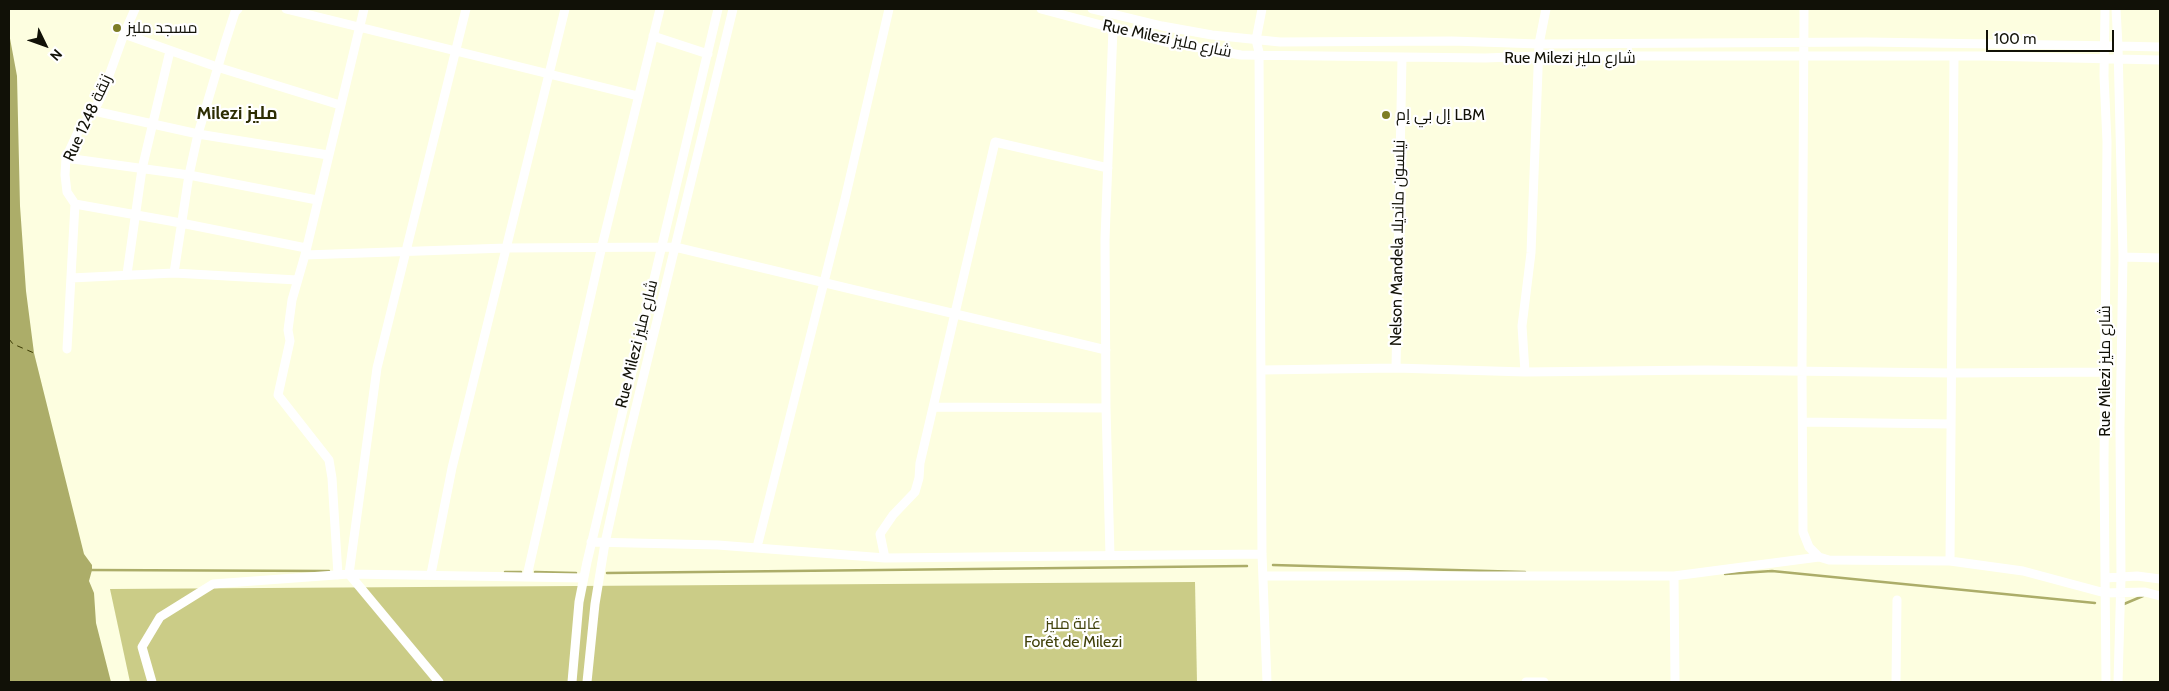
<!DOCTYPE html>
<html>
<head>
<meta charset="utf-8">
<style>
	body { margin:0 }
	#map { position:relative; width:2169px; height:691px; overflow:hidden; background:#fdfee0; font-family:Cabin,sans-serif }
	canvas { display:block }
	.frame { position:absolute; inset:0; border:10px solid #111107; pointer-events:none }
	.north { position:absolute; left:20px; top:20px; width:50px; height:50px; -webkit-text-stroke:4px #fff; paint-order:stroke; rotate:132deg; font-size:14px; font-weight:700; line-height:20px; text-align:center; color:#111107 }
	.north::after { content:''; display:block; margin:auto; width:18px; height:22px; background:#111107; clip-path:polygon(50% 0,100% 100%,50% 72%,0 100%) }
	.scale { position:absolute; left:1986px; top:30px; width:128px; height:22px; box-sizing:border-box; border:2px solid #111107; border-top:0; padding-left:6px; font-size:15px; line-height:18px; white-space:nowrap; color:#111107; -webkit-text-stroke:4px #fff; paint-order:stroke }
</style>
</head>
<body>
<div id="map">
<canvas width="2169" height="691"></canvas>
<div class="frame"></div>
<div class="north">N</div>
<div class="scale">100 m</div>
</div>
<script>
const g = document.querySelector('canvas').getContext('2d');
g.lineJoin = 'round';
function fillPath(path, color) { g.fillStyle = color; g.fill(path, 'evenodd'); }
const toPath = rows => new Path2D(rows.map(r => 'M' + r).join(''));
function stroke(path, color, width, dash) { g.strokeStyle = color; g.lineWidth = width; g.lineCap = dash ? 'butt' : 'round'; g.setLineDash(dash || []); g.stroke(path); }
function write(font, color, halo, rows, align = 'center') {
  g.font = font + ' Cabin,Cairo,sans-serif'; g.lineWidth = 4.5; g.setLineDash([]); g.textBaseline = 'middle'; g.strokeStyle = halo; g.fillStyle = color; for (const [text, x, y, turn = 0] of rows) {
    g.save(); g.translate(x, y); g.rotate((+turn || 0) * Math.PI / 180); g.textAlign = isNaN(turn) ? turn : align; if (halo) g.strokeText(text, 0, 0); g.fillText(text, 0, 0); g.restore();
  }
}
const forest = toPath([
	[1195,582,1197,682,130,682,110,589]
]);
const water = toPath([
	[9,33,17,76,20,206,26,291,34,353,84,554,92,565,92,570,89,581,94,593,96,623,111,682,9,682]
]);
const stream = toPath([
	[1273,565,1525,572],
	[90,570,329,571],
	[505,572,521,572],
	[535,572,576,573],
	[607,573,1247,566],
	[1725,574,1772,571,2095,603],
	[2124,604,2143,596]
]);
const ferry = toPath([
	[9,339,13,344,34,353]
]);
const minor = toPath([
	[286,9,638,96],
	[1041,9,1165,42,1241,55,1485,58,1538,56,1984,56,2160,60],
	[1092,9,1162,26,1212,35,1280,42,1452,41,1539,44,1867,42,2118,46,2123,257,2120,428,2121,578,2118,682],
	[1262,9,1256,40,1259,52,1262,554,1267,682],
	[1804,9,1802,371,1803,532,1809,547,1819,557,1829,560,1950,561,2023,571,2105,593,2145,592,2160,596],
	[2105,9,2104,76,2107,142,2104,463,2106,682],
	[2116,9,2118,46,2160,47],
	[124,34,217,67,340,105],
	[653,36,708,54],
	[94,111,198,134,328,155],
	[66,158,189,175,317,200],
	[75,204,181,223,306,248],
	[305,255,506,248,675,247,1106,350],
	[2123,257,2160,258],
	[174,273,189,175,198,134,225,43,235,12,238,9],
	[127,274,142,169,170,51],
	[71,278,174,273,297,280],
	[67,349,75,204,67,192,65,175,66,158,78,132,94,111,102,95,124,34,135,9],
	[1396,368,1402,58],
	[1262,370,1396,368,1525,372,1706,370,1953,373,2106,372],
	[1525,372,1522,326,1531,253,1539,44,1546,9],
	[935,407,1106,408],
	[1803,422,1951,424],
	[591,542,718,545,885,558,1262,554],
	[757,547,845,199,889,9],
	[1110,555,1106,408,1105,239,1113,28],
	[885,558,880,534,893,515,915,492,919,478,920,463,995,142,1108,168],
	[1950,561,1954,56],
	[431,574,452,468,565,9],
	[338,575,332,478,329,460,278,395,290,341,288,330,292,300,305,255,364,9],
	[527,576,602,246,660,9],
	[1263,576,1674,576,1819,557],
	[1674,576,1675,682],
	[2105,578,2137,576,2160,579],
	[152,682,142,647,160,617,213,584,349,574,583,578],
	[439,682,349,574,377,368,466,9],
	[572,682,579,602,587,562,718,9],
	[587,682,595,604,605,543,626,448,733,9],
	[1526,682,1544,682],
	[1896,682,1897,600]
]);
const markers = [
	[117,28,5,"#7d7d25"],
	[1386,115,5,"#7d7d25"]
];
const poiNames = [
	["مسجد مليز",127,28],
	["إل بي إم LBM",1396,115]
];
const streetNames = [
	["Rue Milezi شارع مليز",1167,39,12],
	["Rue Milezi شارع مليز",1570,58],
	["Rue 1248 زنقة",88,118,-65],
	["Nelson Mandela نيلسون مانديلا",1398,243,-89],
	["Rue Milezi شارع مليز",637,344,-76],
	["Rue Milezi شارع مليز",2105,371,-90]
];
const parkNames = [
	["غابة مليز",1073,624],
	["Forêt de Milezi",1073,642]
];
const neighbourhoodNames = [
	["Milezi مليز",237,114]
];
fillPath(forest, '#cbcc87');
fillPath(water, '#acad69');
stroke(stream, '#acad69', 2.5);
stroke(ferry, '#3a3901', 1, [6, 5]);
stroke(minor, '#fff', 9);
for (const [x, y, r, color] of markers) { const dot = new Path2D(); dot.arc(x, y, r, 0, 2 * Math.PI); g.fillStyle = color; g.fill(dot); stroke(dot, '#fff', 2); }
write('16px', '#111107', '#fff', poiNames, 'left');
write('16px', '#111107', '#fff', streetNames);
write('16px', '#42420c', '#fff', parkNames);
write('bold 18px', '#2d2d02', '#fff', neighbourhoodNames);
</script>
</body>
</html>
